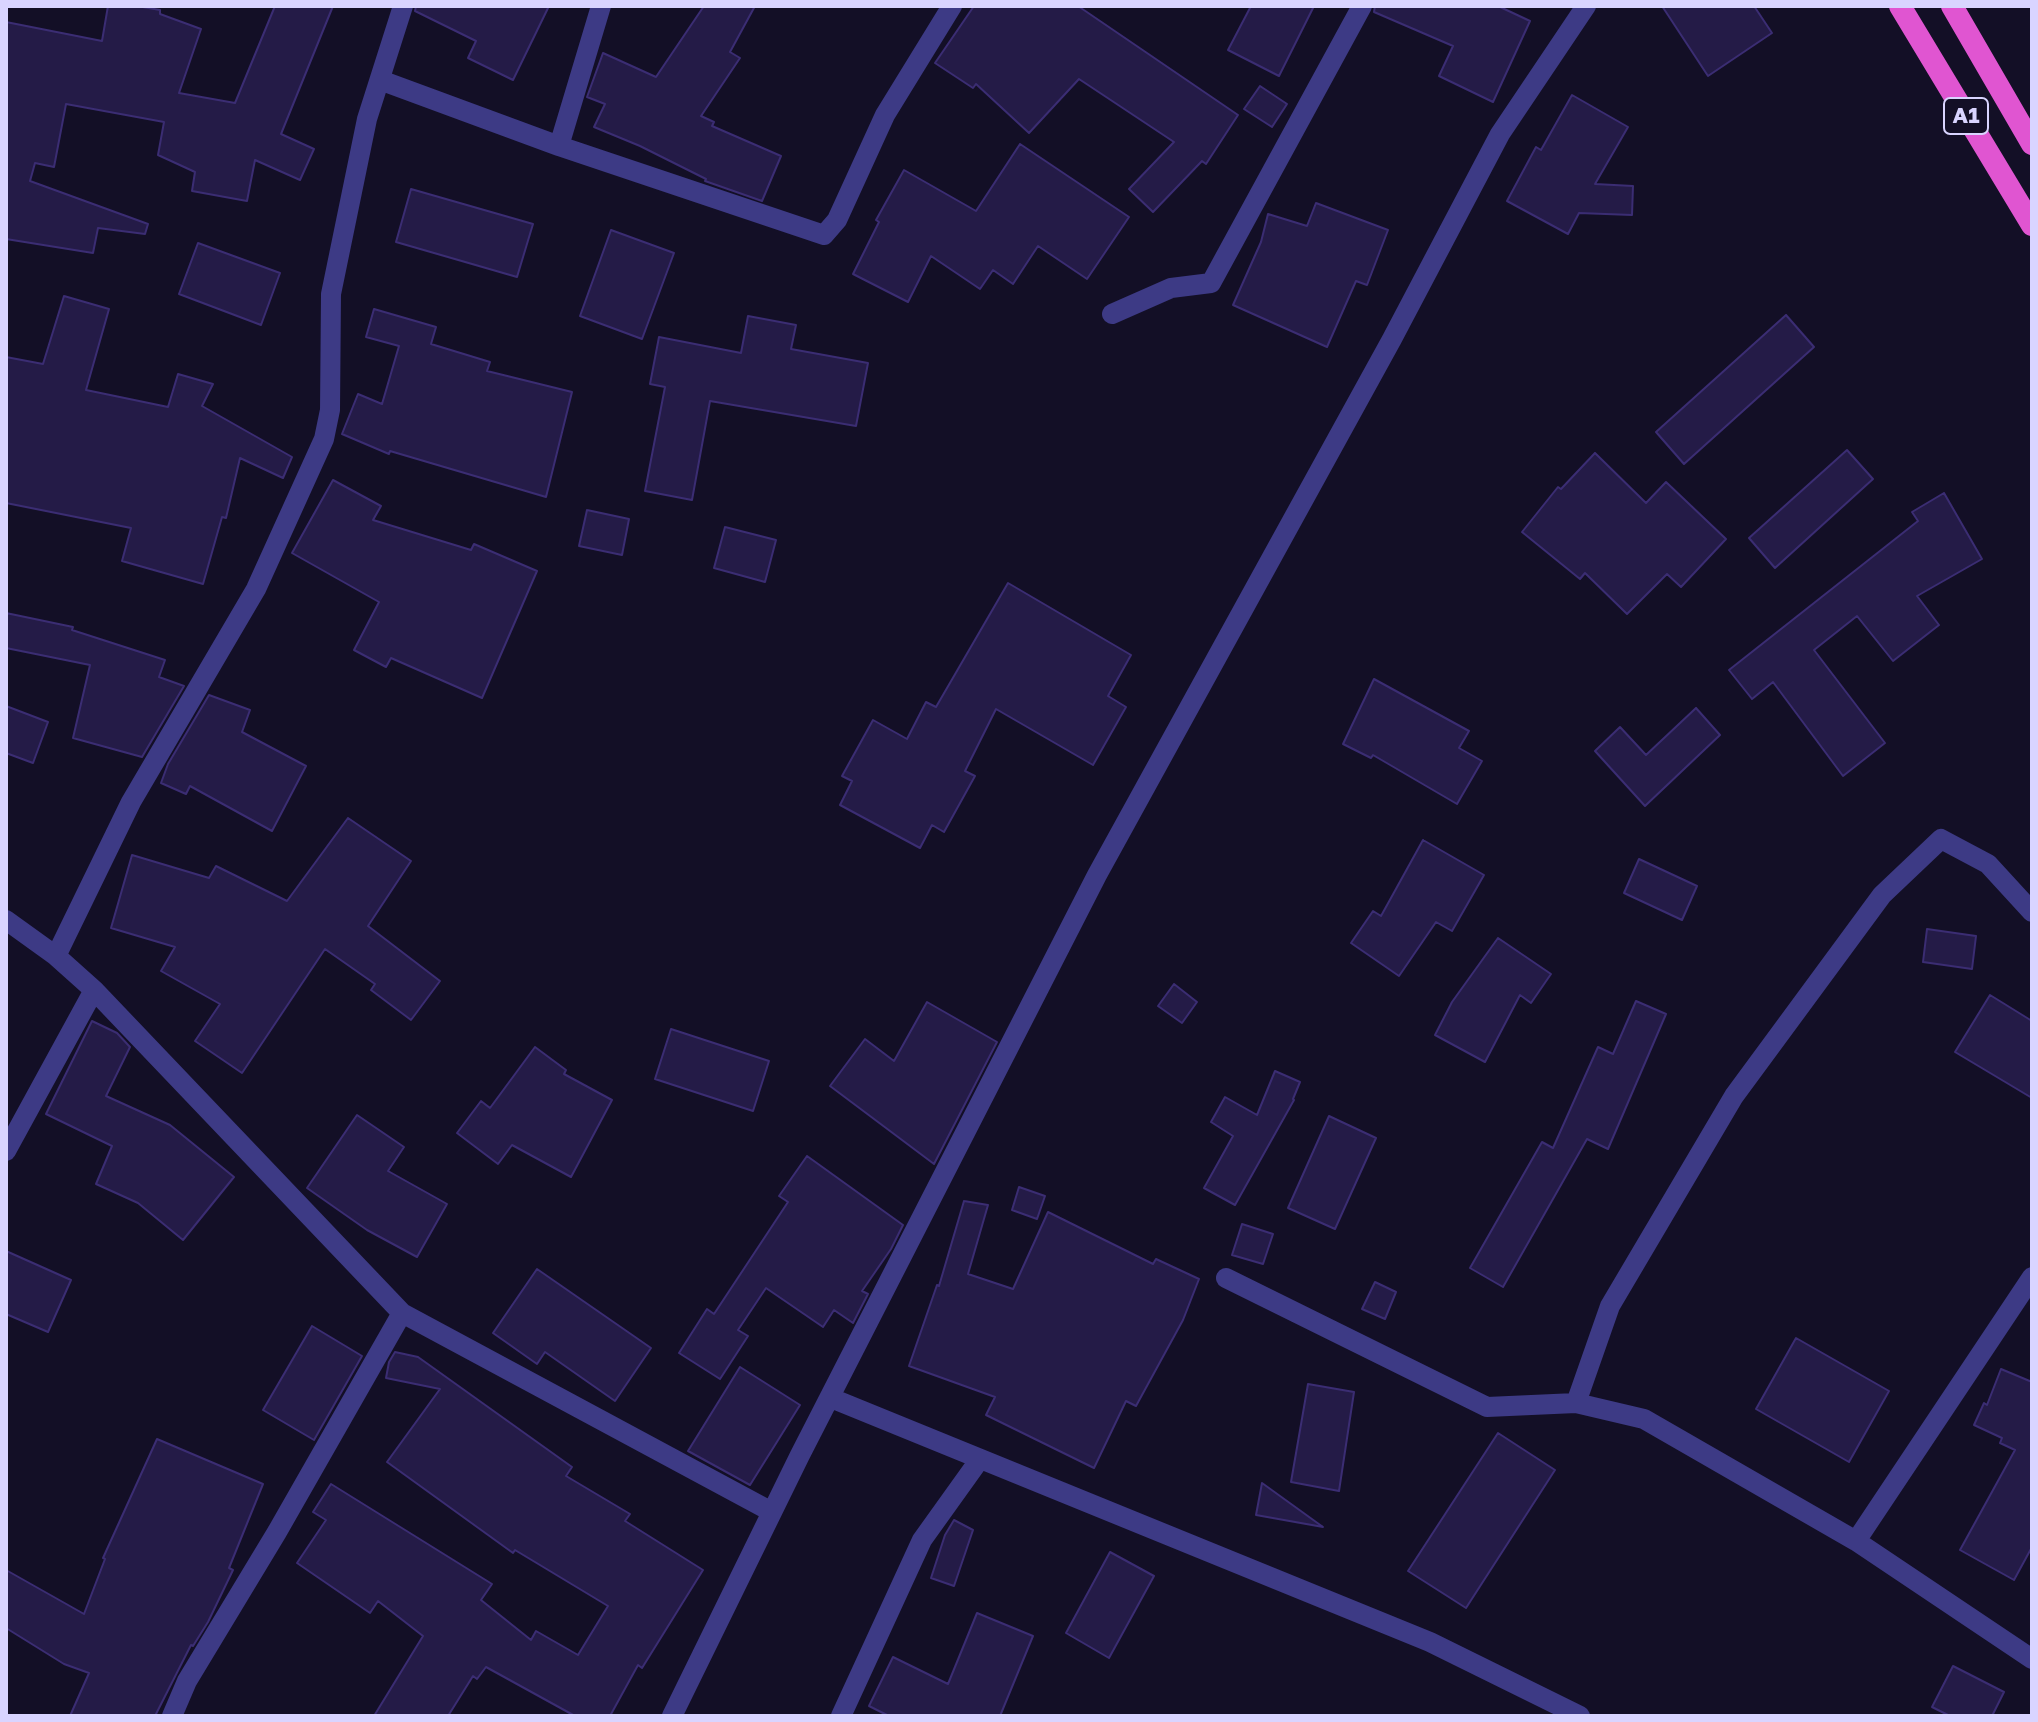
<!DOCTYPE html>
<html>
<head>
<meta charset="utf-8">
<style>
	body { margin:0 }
	#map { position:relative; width:2038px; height:1722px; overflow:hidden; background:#130f26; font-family:"Golos Text",sans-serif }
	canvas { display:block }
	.frame { position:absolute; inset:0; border:8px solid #d9d4ff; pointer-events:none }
</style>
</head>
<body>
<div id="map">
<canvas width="2038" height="1722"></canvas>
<div class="frame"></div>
</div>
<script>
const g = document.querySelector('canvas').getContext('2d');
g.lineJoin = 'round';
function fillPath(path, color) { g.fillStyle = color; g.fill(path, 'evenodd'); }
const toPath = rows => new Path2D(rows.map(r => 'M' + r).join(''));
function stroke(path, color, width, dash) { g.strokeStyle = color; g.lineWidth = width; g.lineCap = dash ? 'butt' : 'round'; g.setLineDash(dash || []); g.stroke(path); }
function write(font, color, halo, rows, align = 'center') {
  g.font = font + ' "Golos Text",sans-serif'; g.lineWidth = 6; g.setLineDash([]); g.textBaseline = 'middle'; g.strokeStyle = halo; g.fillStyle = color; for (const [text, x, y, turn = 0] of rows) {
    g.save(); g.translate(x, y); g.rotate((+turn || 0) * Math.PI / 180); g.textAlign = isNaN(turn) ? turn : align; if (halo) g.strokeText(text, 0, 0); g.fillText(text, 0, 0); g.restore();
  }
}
const building = toPath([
	[108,6,137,6,160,10,160,14,201,29,179,93,235,103,275,6,333,6,281,134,314,149,300,180,255,160,247,201,192,191,195,172,158,155,164,122,66,104,54,167,35,163,30,181,148,224,145,234,98,228,93,253,6,239,6,22,102,41,108,6],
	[416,6,549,6,513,80,468,58,476,41,415,11,416,6],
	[704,6,755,6,730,52,740,58,701,116,714,122,712,126,781,156,762,201,705,181,706,179,640,146,594,127,605,104,587,97,603,53,656,77,704,6],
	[974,6,1078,6,1238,115,1206,164,1202,161,1153,212,1129,189,1174,142,1079,79,1029,133,976,84,973,88,935,63,974,6],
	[1251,6,1314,6,1279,76,1228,50,1251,6],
	[1375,6,1498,6,1530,21,1493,102,1439,76,1453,46,1374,12,1375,6],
	[1662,6,1754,6,1772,33,1708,76,1662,6],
	[1260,86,1287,104,1272,127,1244,109,1260,86],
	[1572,95,1628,127,1595,184,1633,186,1632,215,1579,213,1568,234,1507,201,1536,147,1541,150,1572,95],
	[1020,144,1129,217,1087,279,1038,246,1013,284,993,270,980,289,931,256,908,302,853,274,879,222,876,220,904,170,976,211,1020,144],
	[411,189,533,224,517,277,396,242,411,189],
	[1316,203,1388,230,1367,285,1356,281,1327,347,1233,305,1261,242,1268,214,1307,226,1316,203],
	[611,230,674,253,642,339,580,316,611,230],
	[198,243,280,273,261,325,179,294,198,243],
	[64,296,109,309,86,390,168,407,178,374,213,384,202,406,292,457,283,478,240,458,226,518,222,517,203,584,122,561,131,528,6,503,6,357,43,364,64,296],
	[374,309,436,327,431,344,490,362,487,371,572,392,546,497,390,451,389,454,342,434,358,394,382,404,399,346,366,337,374,309],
	[1786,315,1814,347,1684,464,1656,432,1786,315],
	[748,316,796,325,791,349,868,363,856,426,710,401,692,500,645,491,665,387,650,384,659,337,741,353,748,316],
	[1847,450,1873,479,1775,568,1749,538,1847,450],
	[1595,453,1646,503,1666,482,1726,539,1681,587,1667,574,1627,614,1585,573,1580,579,1522,532,1558,487,1561,489,1595,453],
	[333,480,381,506,373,520,471,550,474,544,537,571,482,698,391,658,386,667,354,650,379,602,292,553,333,480],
	[1944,493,1982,559,1917,596,1939,625,1893,661,1857,616,1814,650,1885,743,1843,776,1773,682,1752,699,1729,670,1918,521,1912,512,1944,493],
	[587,510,629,519,622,555,579,546,587,510],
	[725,527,776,540,765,582,714,568,725,527],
	[1008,583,1131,655,1108,696,1126,707,1093,765,996,709,965,771,975,776,944,832,932,825,920,848,840,805,852,781,842,776,873,720,907,739,926,702,936,707,1008,583],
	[6,613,73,627,72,630,165,660,159,677,184,686,142,757,73,738,90,665,6,648,6,613],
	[1374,679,1469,731,1459,748,1482,761,1457,804,1373,755,1371,758,1343,744,1374,679],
	[209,695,250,710,242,732,306,766,272,831,190,786,186,794,161,783,168,764,209,695],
	[6,706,48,722,33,763,6,753,6,706],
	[1696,708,1720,735,1645,806,1595,751,1620,727,1646,755,1696,708],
	[348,818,411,861,368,926,440,981,411,1020,371,990,375,984,325,949,242,1073,195,1041,220,1004,161,971,175,947,111,928,132,855,209,878,216,866,287,901,348,818],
	[1423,840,1484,875,1452,931,1436,922,1399,976,1351,943,1373,911,1381,916,1423,840],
	[1639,859,1697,886,1682,920,1624,893,1639,859],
	[1927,929,1976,936,1972,969,1923,962,1927,929],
	[1498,938,1551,974,1531,1003,1520,995,1485,1062,1435,1035,1452,1002,1498,938],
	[1174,984,1197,1002,1182,1023,1158,1006,1174,984],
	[1990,995,2032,1021,2032,1098,1955,1052,1990,995],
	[1636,1001,1666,1014,1608,1149,1587,1139,1503,1287,1470,1268,1542,1142,1553,1148,1598,1047,1613,1054,1636,1001],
	[927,1002,997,1042,934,1164,830,1086,865,1039,894,1061,927,1002],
	[92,1021,117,1033,130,1047,106,1096,170,1125,234,1177,183,1240,138,1203,96,1184,112,1146,46,1114,92,1021],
	[671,1029,769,1061,753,1111,655,1079,671,1029],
	[535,1047,566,1070,564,1074,612,1100,571,1177,512,1145,498,1164,457,1133,481,1101,490,1108,535,1047],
	[1275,1071,1300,1082,1293,1099,1294,1100,1235,1205,1204,1188,1233,1136,1211,1122,1225,1097,1257,1115,1275,1071],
	[357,1115,404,1147,388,1171,447,1204,417,1257,367,1230,307,1188,357,1115],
	[1329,1116,1376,1138,1335,1229,1288,1208,1329,1116],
	[807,1156,903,1225,891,1249,862,1291,868,1294,853,1323,834,1310,823,1327,766,1288,738,1330,748,1336,720,1379,679,1353,707,1309,714,1314,788,1202,779,1196,807,1156],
	[1019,1187,1045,1196,1037,1219,1012,1210,1019,1187],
	[964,1201,988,1205,968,1274,1013,1289,1048,1212,1153,1264,1156,1259,1199,1279,1183,1320,1136,1406,1126,1401,1094,1468,986,1415,995,1397,909,1366,937,1285,939,1286,964,1201],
	[1242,1224,1273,1234,1263,1264,1232,1255,1242,1224],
	[6,1251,71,1280,48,1332,6,1314,6,1251],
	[537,1269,651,1348,615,1401,545,1352,537,1364,493,1333,537,1269],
	[1375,1282,1396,1292,1385,1319,1362,1309,1375,1282],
	[312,1326,362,1356,314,1440,263,1410,312,1326],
	[1796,1338,1889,1391,1849,1462,1756,1409,1796,1338],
	[395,1352,418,1357,572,1467,566,1476,630,1514,625,1521,703,1570,642,1668,638,1665,610,1716,575,1716,486,1667,477,1679,473,1676,448,1716,374,1716,423,1636,378,1601,370,1613,297,1563,326,1520,313,1512,331,1484,492,1584,481,1600,531,1640,536,1631,578,1655,608,1606,515,1550,513,1553,387,1462,440,1389,386,1378,389,1362,395,1352],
	[740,1367,800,1405,750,1485,688,1451,740,1367],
	[2001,1369,2032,1382,2032,1547,2014,1580,1960,1550,2015,1450,2000,1443,2002,1438,1974,1425,1984,1403,1987,1405,2001,1369],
	[1308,1384,1354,1392,1339,1491,1291,1482,1308,1384],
	[1498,1433,1555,1470,1466,1608,1408,1571,1498,1433],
	[157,1439,263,1484,229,1568,233,1570,208,1622,193,1646,191,1645,155,1716,70,1716,89,1673,64,1664,6,1628,6,1570,84,1614,105,1559,103,1558,157,1439],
	[1262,1483,1323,1527,1256,1515,1262,1483],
	[954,1520,973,1530,954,1586,931,1578,945,1535,954,1520],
	[1110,1552,1154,1576,1109,1658,1066,1633,1110,1552],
	[977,1613,1033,1636,1000,1716,889,1716,869,1706,893,1657,948,1684,977,1613],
	[1953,1666,2004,1692,1992,1716,1950,1716,1932,1707,1953,1666]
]);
const minor = toPath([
	[380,80,559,146,601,6],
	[559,146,824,235,837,220,885,115,952,6],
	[1112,314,1171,288,1211,283,1362,6],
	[6,920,56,956,94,990,402,1313,772,1512],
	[56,956,131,802,256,589,324,439,330,410,331,294,367,119,403,6],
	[6,1151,94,990],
	[1226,1278,1487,1407,1576,1403,1644,1419,1856,1541,2032,1659],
	[831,1398,1430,1642,1580,1716],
	[1576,1403,1610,1306,1734,1096,1882,895,1941,839,1988,864,2032,912],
	[1856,1541,2032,1277],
	[172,1716,187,1681,277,1532,402,1313],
	[672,1716,800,1455,1097,875,1392,339,1500,134,1586,6],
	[841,1716,922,1540,980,1459]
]);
const trunk = toPath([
	[1900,6,2032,225],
	[1952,6,2032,144]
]);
const shields = [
	[1966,116,44]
];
const shieldNames = [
	["A1",1966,116]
];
fillPath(building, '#241b47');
stroke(building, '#3b2d73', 2);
stroke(minor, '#3d3a85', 20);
stroke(trunk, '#e055d1', 22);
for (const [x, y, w] of shields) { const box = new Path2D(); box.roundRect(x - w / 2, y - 18, w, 36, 6); g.fillStyle = '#130f26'; g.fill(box); stroke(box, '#d9d4ff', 2); }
write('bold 22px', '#d9d4ff', null, shieldNames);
</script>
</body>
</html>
